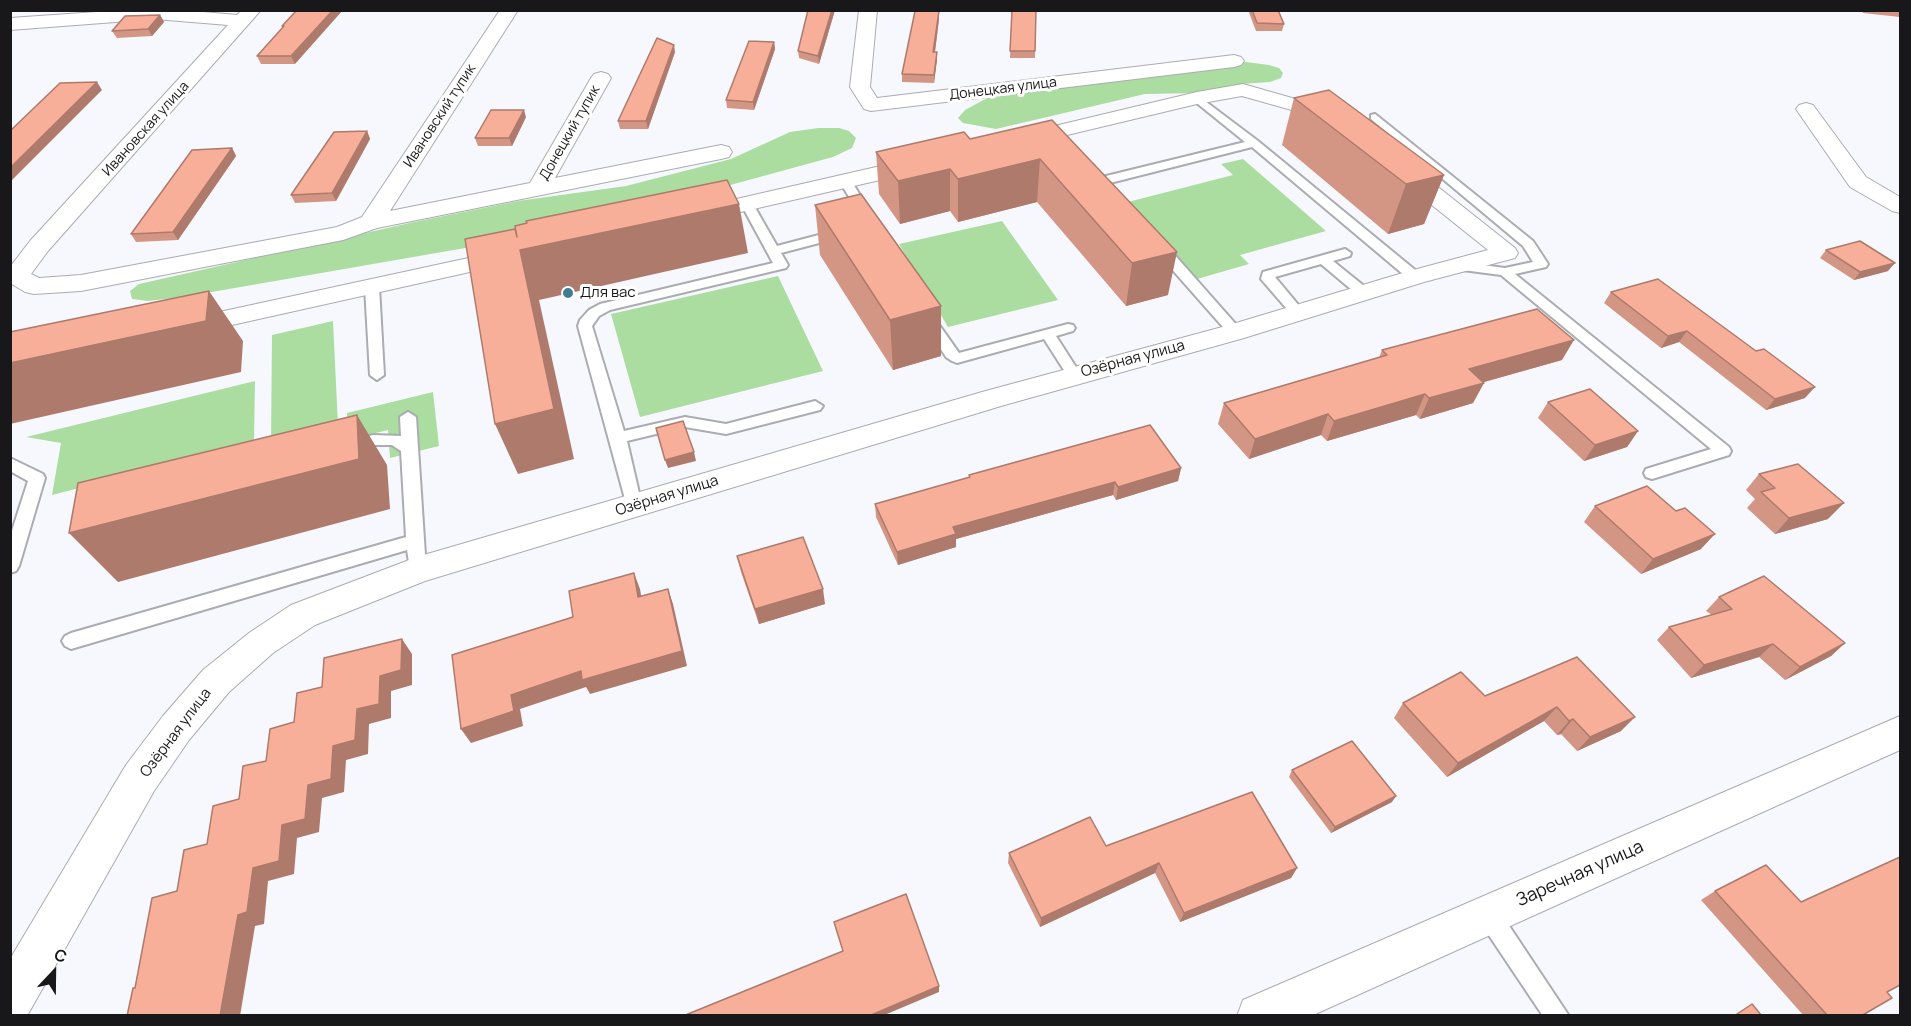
<!DOCTYPE html>
<html>
<head>
<meta charset="utf-8">
<style>
	body { margin:0 }
	#map { position:relative; width:1911px; height:1026px; overflow:hidden; background:#f7f8fe; font-family:Manrope,sans-serif }
	canvas { display:block }
	.frame { position:absolute; inset:0; border:12px solid #18181a; pointer-events:none }
	.north { position:absolute; left:24px; top:942px; width:60px; height:60px; -webkit-text-stroke:4px #fff; paint-order:stroke; rotate:22deg; font-size:16px; font-weight:700; line-height:24px; text-align:center; color:#18181a }
	.north::after { content:''; display:block; margin:auto; width:21px; height:27px; background:#18181a; clip-path:polygon(50% 0,100% 100%,50% 72%,0 100%) }
</style>
</head>
<body>
<div id="map">
<canvas width="1911" height="1026"></canvas>
<div class="frame"></div>
<div class="north">С</div>
</div>
<script>
const g = document.querySelector('canvas').getContext('2d');
g.lineJoin = 'round';
function fillPath(path, color) { g.fillStyle = color; g.fill(path, 'evenodd'); }
const toPath = rows => new Path2D(rows.map(r => 'M' + r).join(''));
function stroke(path, color, width, dash) { g.strokeStyle = color; g.lineWidth = width; g.lineCap = dash ? 'butt' : 'round'; g.setLineDash(dash || []); g.stroke(path); }
function write(font, color, halo, rows, align = 'center') {
  g.font = font + ' Manrope,sans-serif'; g.lineWidth = 6; g.setLineDash([]); g.textBaseline = 'middle'; g.strokeStyle = halo; g.fillStyle = color; for (const [text, x, y, turn = 0] of rows) {
    g.save(); g.translate(x, y); g.rotate((+turn || 0) * Math.PI / 180); g.textAlign = isNaN(turn) ? turn : align; if (halo) g.strokeText(text, 0, 0); g.fillText(text, 0, 0); g.restore();
  }
}
const green = toPath([
	[1246,62,1269,65,1279,68,1283,73,1281,78,1270,82,1242,84,1198,93,1145,94,996,129,963,123,958,118,965,110,991,96],
	[818,128,839,128,849,131,856,138,852,148,833,157,668,202,471,247,183,297,148,301,132,299,130,291,139,284,414,222,518,201,626,186,731,159,790,132],
	[1243,159,1326,231,1240,255,1249,264,1197,279,1124,203,1233,175,1221,164],
	[1002,221,1058,300,948,327,899,244],
	[778,276,823,371,640,417,611,314],
	[333,321,338,426,271,443,272,335],
	[255,381,254,443,52,495,61,443,26,437],
	[433,392,439,446,390,458,388,430,348,440,347,413]
]);
const lane = toPath([
	[1197,95,1258,141,1420,274,1422,277,1420,280,1410,280,1252,147,1110,183,1117,192,1115,195,1107,195,1096,181,1098,178,1245,142,1193,100,1193,96,1197,95],
	[1375,114,1533,241,1548,264,1546,267,1515,274,1729,447,1731,451,1729,455,1652,479,1646,477,1644,473,1646,469,1711,449,1501,275,1455,269,1453,266,1455,263,1460,262,1505,268,1533,262,1523,246,1371,119,1371,115,1375,114],
	[846,178,852,182,872,215,870,218,862,218,860,215,840,182,846,178],
	[747,200,753,204,777,246,838,230,844,234,842,237,781,253,788,265,786,268,610,310,599,316,592,326,624,431,685,417,726,424,815,401,823,406,820,410,726,434,685,427,627,441,642,506,640,510,634,512,628,510,578,326,580,320,589,310,600,304,773,263,741,204,747,200],
	[1160,243,1165,244,1240,329,1242,332,1240,335,1230,335,1155,250,1154,247,1155,244,1160,243],
	[1345,249,1351,253,1350,256,1333,261,1369,290,1371,293,1369,296,1359,296,1321,264,1275,277,1305,313,1298,317,1293,316,1261,279,1263,272,1345,249],
	[372,283,379,287,384,375,377,380,370,375,365,287,372,283],
	[930,318,935,319,959,353,1068,324,1073,325,1075,328,1073,331,1056,336,1081,375,1079,378,1069,378,1044,339,957,363,952,361,946,357,923,322,930,318],
	[408,412,416,417,426,570,423,575,417,577,411,575,407,550,71,649,65,646,62,641,65,636,71,633,406,537,401,451,392,445,373,445,352,452,346,450,344,446,346,442,373,435,401,436,400,417,408,412],
	[10,458,43,474,45,478,19,566,16,571,10,573,10,537,28,481,10,471,10,458],
	[1488,903,1496,906,1569,1016,1543,1016,1480,922,1477,914,1480,906,1488,903]
]);
const street = toPath([
	[126,10,180,10,237,15,242,10,261,10,48,251,31,274,39,278,81,275,337,227,362,217,500,10,518,10,390,211,530,183,591,78,594,74,601,72,608,74,611,78,555,178,721,145,729,147,732,152,729,157,721,159,377,228,343,240,81,291,34,294,25,292,10,283,10,267,30,241,228,25,155,19,10,30,10,18,126,10],
	[859,10,877,10,870,87,877,98,1234,55,1241,57,1244,61,1241,65,1234,67,871,111,864,109,850,87,859,10],
	[1243,84,1341,112,1345,116,1341,120,1334,122,1242,96,1197,104,1021,146,1013,145,1010,140,1013,135,1021,134,1197,92,1243,84],
	[1806,103,1813,105,1866,177,1900,197,1900,213,1892,211,1850,187,1796,109,1799,105,1806,103],
	[920,157,928,159,931,164,928,169,697,222,689,220,685,215,689,210,697,208,920,157],
	[1401,162,1409,164,1515,248,1518,253,1515,258,1424,282,1244,338,1001,406,425,581,315,625,273,653,229,692,189,740,154,791,27,1016,10,1016,10,959,126,765,163,716,203,670,249,633,291,605,417,557,982,392,1226,326,1406,272,1488,250,1393,174,1390,169,1393,164,1401,162],
	[510,249,519,251,522,256,519,261,187,335,178,333,174,327,178,321,187,319,510,249],
	[1900,716,1900,750,1311,1016,1237,1016,1243,1000,1900,716]
]);
const wall = toPath([
	[297,10,295,64,261,64,257,56,283,28,282,26],
	[835,10,819,64,799,58,798,51],
	[1012,10,1036,10,1035,58,1010,58],
	[1248,10,1278,10,1284,24,1282,31,1256,31],
	[1860,10,1900,10,1900,17,1863,13,1862,11],
	[939,11,939,19,935,52,937,59,934,83,902,82,902,74],
	[160,15,164,22,152,36,117,38,112,31],
	[774,42,775,49,754,110,727,108,726,100],
	[675,52,648,129,620,129,618,121],
	[1294,98,1444,175,1424,224,1388,234,1282,145],
	[526,117,512,146,478,146,475,138],
	[1052,120,1168,295,1126,306,1037,202,958,222,950,211,900,224,879,194,876,152,970,139],
	[367,131,370,139,336,201,295,203,291,195],
	[232,148,236,156,178,240,136,242,131,234],
	[815,205,941,356,893,370,820,255],
	[1826,250,1888,271,1854,280,1820,258],
	[1658,279,1805,398,1766,410,1679,342,1661,348,1604,303,1611,292],
	[1382,350,1562,360,1484,382,1473,403,1420,419,1416,415,1327,441,1321,435,1249,459,1218,424,1224,403,1379,358],
	[1548,402,1638,431,1627,447,1584,461,1538,418],
	[1181,468,1178,481,1116,500,1113,495,956,539,956,547,898,565,876,517,875,504,969,478,969,475],
	[1759,474,1828,519,1775,534,1747,508,1755,499,1746,490],
	[1595,506,1701,549,1641,574,1584,522],
	[737,556,825,604,759,624,741,572],
	[1719,597,1845,643,1831,656,1785,680,1759,657,1691,678,1657,640,1669,627,1712,615,1706,611],
	[1577,657,1621,731,1577,751,1561,734,1557,735,1544,721,1447,777,1394,718,1403,703,1485,696],
	[1292,770,1392,802,1331,833,1289,777],
	[1106,846,1297,868,1291,878,1180,922,1155,873,1040,927,1008,863,1009,853],
	[1715,891,1801,902,1887,992,1861,1016,1804,1016,1701,900]
]);
const shadedWall = toPath([
	[333,10,343,10,295,64,291,56],
	[832,10,835,10,819,64,818,56],
	[939,11,939,19,934,59,933,52],
	[160,15,164,22,152,36,148,29],
	[774,42,775,49,754,110,753,102],
	[674,45,675,52,648,129,646,121],
	[937,52,937,59,934,83,934,75],
	[97,82,102,90,10,182,10,168],
	[524,110,526,117,512,146,509,138],
	[367,131,370,139,336,201,332,193],
	[232,148,236,156,178,240,173,232],
	[1040,159,1037,202,958,222,958,179],
	[950,169,950,211,900,224,898,181],
	[1444,175,1424,224,1388,234,1406,184],
	[739,204,748,253,539,300,574,459,518,474,495,424,517,237],
	[1177,252,1168,295,1126,306,1132,263],
	[1895,263,1888,271,1854,280,1860,272],
	[209,291,243,341,241,372,10,424,10,363],
	[941,306,941,356,893,370,890,320],
	[1687,331,1679,342,1661,348,1668,336],
	[1574,340,1562,360,1459,389,1469,369],
	[1484,383,1473,403,1420,419,1429,398],
	[1815,387,1805,398,1766,410,1775,399],
	[1425,394,1416,415,1327,441,1334,421],
	[1328,414,1321,435,1249,459,1255,439],
	[357,415,387,465,390,509,118,582,69,533],
	[1638,431,1627,447,1584,461,1595,445],
	[694,452,696,461,668,468,665,460],
	[1181,468,1178,481,1116,500,1118,487],
	[1115,482,1113,495,956,539,956,547,898,565,897,552,953,527],
	[1844,503,1828,519,1775,534,1789,518],
	[1715,534,1701,549,1641,574,1653,559],
	[634,573,640,589,644,613,638,597],
	[668,589,673,604,687,666,590,694,586,687,520,709,523,726,471,743,461,729],
	[823,589,825,604,759,624,755,609],
	[402,639,412,654,412,685,391,691,391,718,369,724,368,754,346,760,344,792,322,798,319,832,297,838,294,874,268,881,264,924,255,926,240,1016,220,1016,238,915,253,868,380,676],
	[1845,643,1831,656,1785,680,1800,667],
	[1773,644,1759,657,1691,678,1704,665],
	[1557,707,1544,721,1447,777,1458,763],
	[1635,717,1621,731,1577,751,1590,737],
	[1573,719,1561,734,1557,735,1569,721],
	[1396,796,1392,802,1331,833,1335,827],
	[1159,863,1155,873,1040,927,1041,918],
	[1297,868,1291,878,1180,922,1184,913],
	[939,986,939,992,882,1016,869,1016]
]);
const building = toPath([
	[297,10,333,10,291,56,257,56,284,26,282,26,297,10],
	[808,10,832,10,818,56,798,51,808,10],
	[1012,10,1036,10,1035,51,1010,51,1012,10],
	[1252,10,1278,10,1284,24,1257,23,1252,10],
	[915,11,939,11,933,52,937,52,934,75,902,74,915,11],
	[160,15,148,29,112,31,125,16,160,15],
	[657,38,674,45,646,121,618,121,657,38],
	[749,41,774,42,753,102,726,100,749,41],
	[97,82,10,168,10,131,60,83,97,82],
	[1329,90,1444,175,1406,184,1294,98,1329,90],
	[491,110,524,110,509,138,475,138,491,110],
	[1052,120,1177,252,1132,263,1040,159,958,179,950,169,898,181,876,152,964,132,970,139,1052,120],
	[367,131,332,193,291,195,334,132,367,131],
	[232,148,173,232,131,234,192,150,232,148],
	[727,180,739,204,520,250,554,409,495,424,465,239,515,229,517,237,515,226,527,223,526,221,727,180],
	[861,194,941,306,890,320,815,205,861,194],
	[1860,241,1895,263,1860,272,1826,250,1860,241],
	[1658,279,1756,351,1764,349,1815,387,1775,399,1687,331,1668,336,1611,292,1658,279],
	[209,291,206,321,10,363,10,332,209,291],
	[1537,309,1574,340,1469,369,1484,383,1429,398,1425,394,1334,421,1328,414,1255,439,1224,403,1387,355,1382,350,1537,309],
	[1590,389,1638,431,1595,445,1548,402,1590,389],
	[357,415,359,459,69,533,78,483,357,415],
	[683,421,694,452,665,460,656,428,683,421],
	[1150,425,1181,468,1118,487,1115,482,953,527,956,534,897,552,875,504,970,477,969,475,1150,425],
	[1798,464,1844,503,1789,518,1761,492,1775,488,1759,474,1798,464],
	[1647,486,1676,511,1685,508,1715,534,1653,559,1595,506,1647,486],
	[803,537,823,589,755,609,737,556,803,537],
	[634,573,638,597,668,589,682,651,582,680,581,671,511,695,514,711,461,729,452,655,573,617,569,591,634,573],
	[1764,576,1845,643,1800,667,1773,644,1704,665,1669,627,1732,609,1719,597,1764,576],
	[402,639,401,670,380,676,379,704,357,709,355,740,333,746,331,779,308,785,305,819,282,825,279,861,253,868,247,912,238,915,220,1016,127,1016,133,988,135,988,152,898,177,891,184,850,207,844,213,806,239,799,243,766,266,761,270,729,294,722,297,693,322,687,324,658,402,639],
	[1577,657,1635,717,1590,737,1573,719,1569,721,1557,707,1458,763,1403,703,1461,672,1485,696,1577,657],
	[1352,741,1396,796,1335,827,1292,770,1352,741],
	[1252,792,1297,868,1184,913,1159,863,1041,918,1009,853,1090,817,1106,846,1252,792],
	[1900,857,1900,985,1887,992,1892,998,1861,1016,1828,1016,1715,891,1766,865,1801,902,1900,857],
	[906,894,939,986,869,1016,683,1016,843,951,834,922,906,894],
	[1752,1004,1762,1016,1734,1016,1752,1004]
]);
const markers = [
	[568,293,6,"#3e7e92"]
];
const farStreetnames = [
	["Донецкая улица",1003,89,-7],
	["Ивановский тупик",440,116,-57],
	["Ивановская улица",146,129,-48],
	["Донецкий тупик",570,133,-60]
];
const poiNames = [
	["Для вас",580,293]
];
const streetNames = [
	["Озёрная улица",1133,359,-15],
	["Озёрная улица",667,496,-17],
	["Озёрная улица",176,733,-53]
];
const nearStreetnames = [
	["Заречная улица",1580,874,-24]
];
fillPath(green, '#abdda1');
stroke(lane, '#abacb1', 4);
stroke(street, '#abacb1', 2);
fillPath(lane, '#fff');
fillPath(street, '#fff');
fillPath(wall, '#d49684');
fillPath(shadedWall, '#ad7a6b');
fillPath(building, '#f7af99');
stroke(building, '#ad7a6b', 1.5);
for (const [x, y, r, color] of markers) { const dot = new Path2D(); dot.arc(x, y, r, 0, 2 * Math.PI); g.fillStyle = color; g.fill(dot); stroke(dot, '#fff', 2); }
write('14px', '#18181a', '#fff', farStreetnames);
write('15px', '#18181a', '#fff', poiNames, 'left');
write('15px', '#18181a', '#fff', streetNames);
write('18px', '#18181a', '#fff', nearStreetnames);
</script>
</body>
</html>
